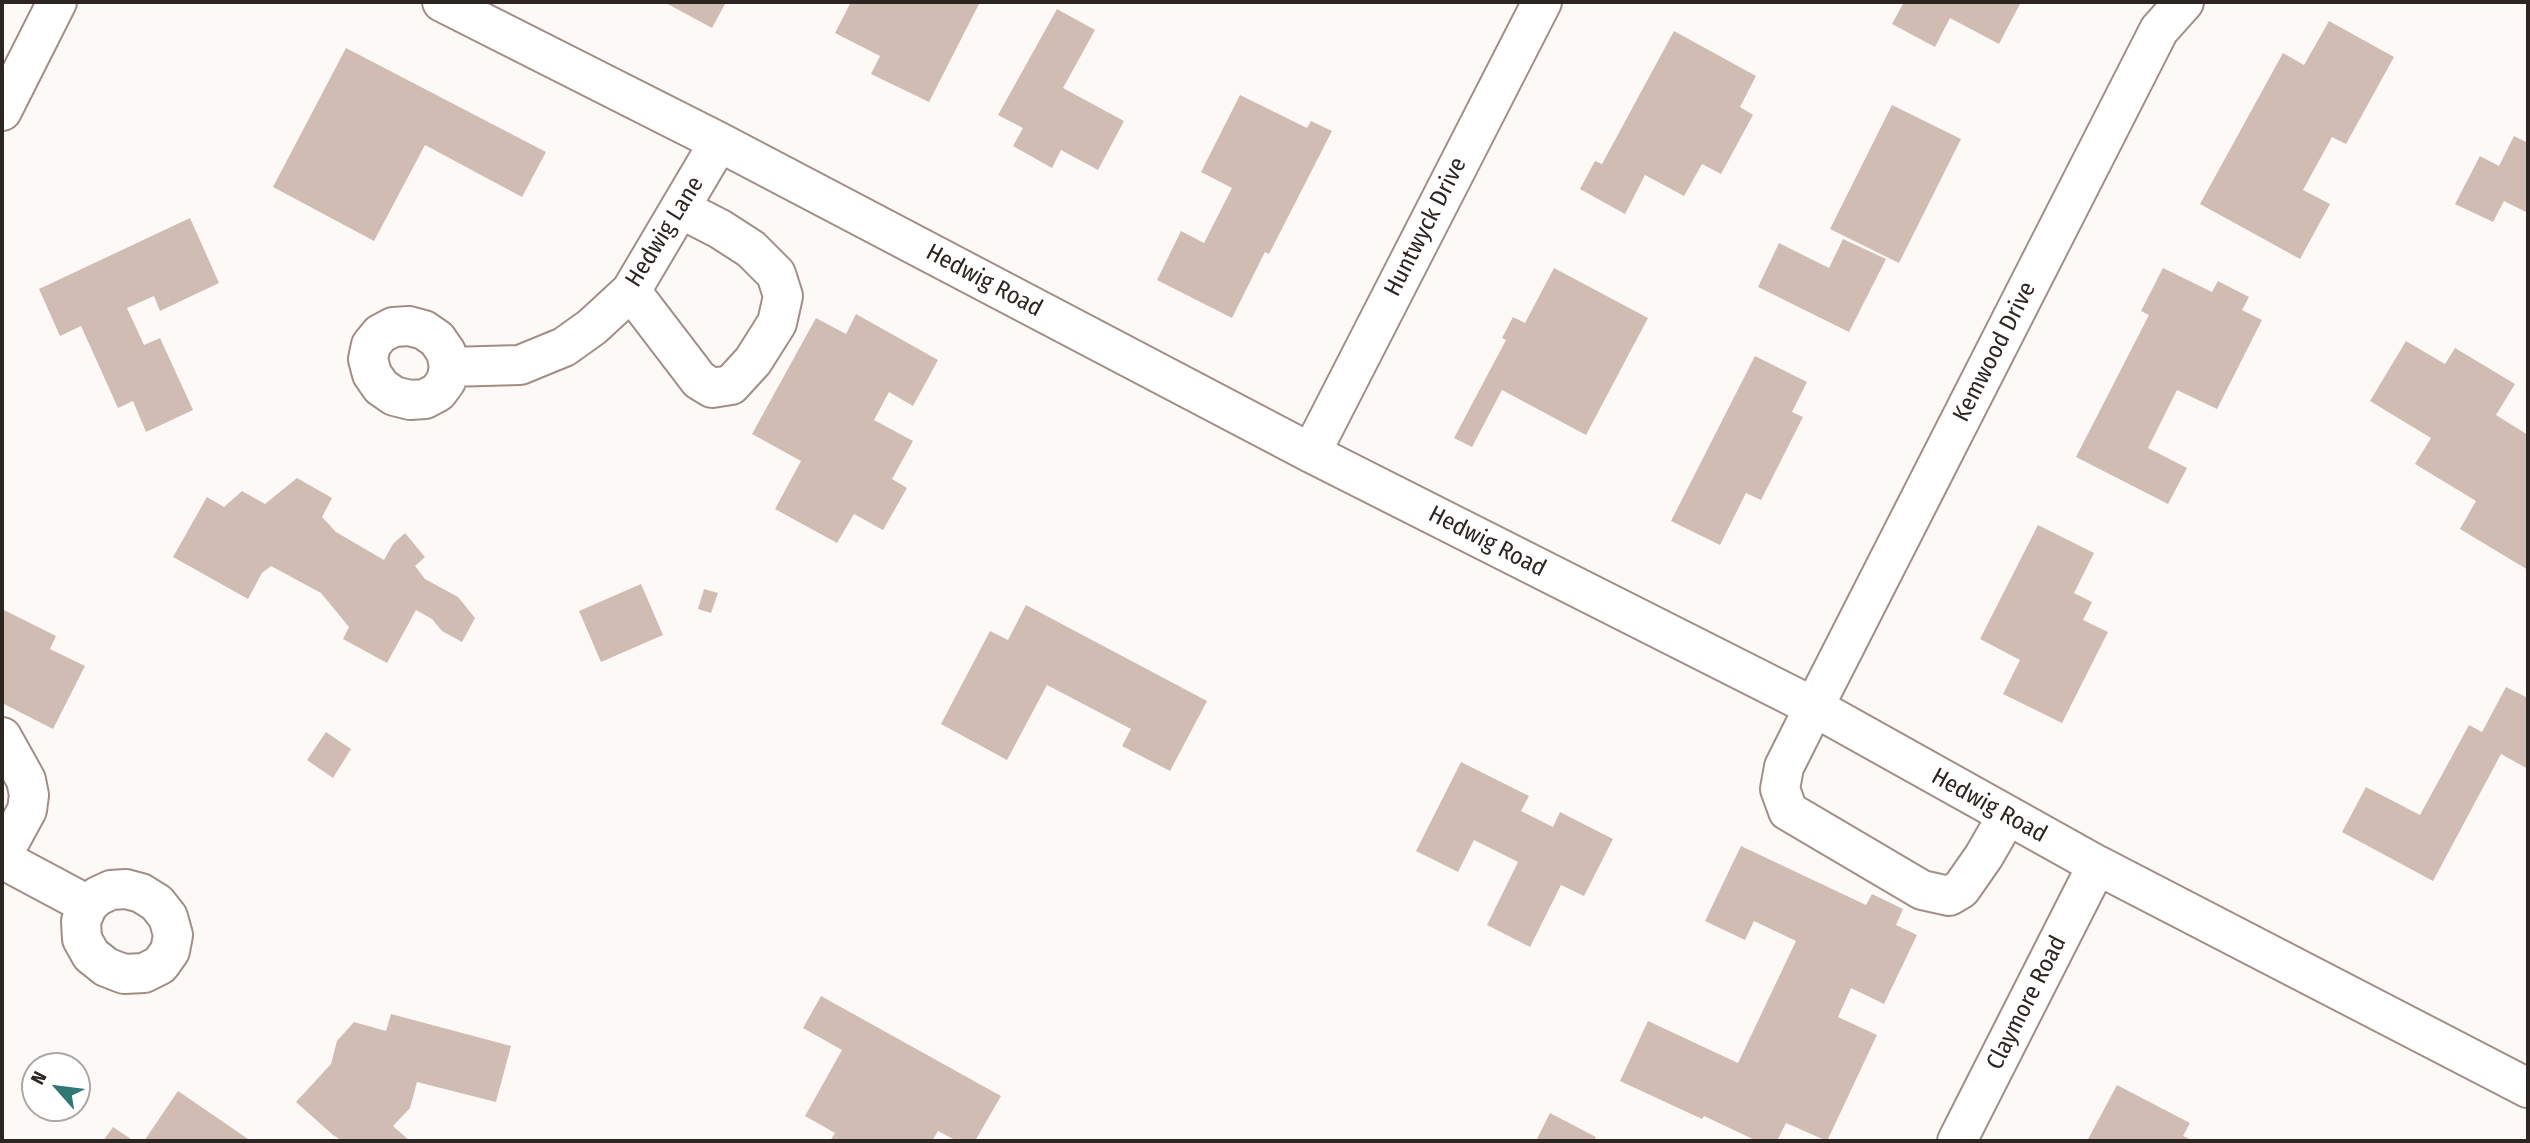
<!DOCTYPE html>
<html>
<head>
<meta charset="utf-8">
<style>
	body { margin:0 }
	#map { position:relative; width:2530px; height:1143px; overflow:hidden; background:#fdf9f7; font-family:"Fira Sans Condensed",sans-serif }
	canvas { display:block }
	.frame { position:absolute; inset:0; border:4px solid #2d2522; pointer-events:none }
	.north { position:absolute; left:21px; top:1052px; width:70px; height:70px; box-sizing:border-box; background:#fff; border:2px solid #aba8a7; border-radius:50%; rotate:298deg; font-size:19px; font-weight:700; line-height:28px; text-align:center; color:#2d2522 }
	.north::after { content:''; display:block; margin:auto; width:24px; height:32px; background:#307875; clip-path:polygon(50% 0,100% 100%,50% 72%,0 100%) }
</style>
</head>
<body>
<div id="map">
<canvas width="2530" height="1143"></canvas>
<div class="frame"></div>
<div class="north">N</div>
</div>
<script>
const g = document.querySelector('canvas').getContext('2d');
g.lineJoin = 'round';
function fillPath(path, color) { g.fillStyle = color; g.fill(path, 'evenodd'); }
const toPath = rows => new Path2D(rows.map(r => 'M' + r).join(''));
function stroke(path, color, width, dash) { g.strokeStyle = color; g.lineWidth = width; g.lineCap = dash ? 'butt' : 'round'; g.setLineDash(dash || []); g.stroke(path); }
function write(font, color, halo, rows, align = 'center') {
  g.font = font + ' "Fira Sans Condensed",sans-serif'; g.lineWidth = 6; g.setLineDash([]); g.textBaseline = 'middle'; g.strokeStyle = halo; g.fillStyle = color; for (const [text, x, y, turn = 0] of rows) {
    g.save(); g.translate(x, y); g.rotate((+turn || 0) * Math.PI / 180); g.textAlign = isNaN(turn) ? turn : align; if (halo) g.strokeText(text, 0, 0); g.fillText(text, 0, 0); g.restore();
  }
}
const building = toPath([
	[664,2,726,2,712,28],
	[851,2,980,2,929,102,871,74,880,56,835,33],
	[1904,2,2021,2,1999,44,1950,18,1935,47,1892,24],
	[1057,9,1095,30,1063,88,1124,121,1098,170,1061,150,1052,168,1013,146,1023,128,998,115],
	[2329,21,2394,57,2346,144,2332,137,2303,190,2330,204,2300,259,2200,204,2283,53,2304,65],
	[1674,31,1756,76,1740,107,1753,115,1721,174,1702,164,1684,196,1645,175,1625,214,1580,189,1595,161,1602,164],
	[346,48,546,152,522,197,425,145,374,241,273,187],
	[1240,95,1307,128,1311,121,1332,131,1269,254,1265,252,1232,318,1157,280,1181,231,1204,243,1232,188,1201,172],
	[1892,105,1961,139,1899,263,1830,229],
	[2514,136,2528,143,2528,213,2504,201,2493,222,2455,204,2480,156,2499,166],
	[190,218,219,283,160,311,154,296,127,308,144,345,160,338,193,410,146,432,133,401,118,408,81,326,60,336,39,289],
	[1843,239,1886,259,1849,332,1758,287,1779,243,1829,268],
	[1554,268,1648,318,1586,435,1502,390,1472,447,1454,438,1506,340,1502,338,1513,317,1525,323],
	[2163,268,2212,292,2218,281,2249,297,2242,310,2262,320,2217,409,2177,390,2148,448,2187,468,2168,504,2076,457,2149,315,2141,311],
	[856,314,938,360,913,406,889,392,874,420,913,441,892,479,907,488,883,530,854,514,837,543,775,509,801,461,752,434,816,318,846,334],
	[2406,341,2445,364,2455,348,2515,384,2496,415,2528,435,2528,570,2460,529,2476,501,2415,464,2431,438,2370,401],
	[1755,356,1807,382,1792,412,1803,417,1761,500,1746,493,1720,545,1671,521],
	[297,478,332,498,322,517,336,532,384,560,393,544,405,533,425,557,415,566,425,579,458,597,475,618,462,642,442,631,432,619,416,610,387,663,343,639,349,627,321,593,271,566,262,573,248,599,173,557,207,497,224,507,242,491,265,504],
	[2038,525,2094,553,2074,593,2092,602,2083,620,2108,632,2062,723,2003,694,2020,660,1980,639],
	[641,584,663,635,601,662,579,611],
	[704,589,718,593,711,613,698,609],
	[1026,605,1207,701,1170,771,1122,746,1131,729,1047,685,1007,760,941,724,990,631,1008,640],
	[2,609,56,636,50,649,85,666,53,729,2,703],
	[2506,687,2528,698,2528,769,2501,754,2433,881,2342,832,2366,787,2420,815,2469,725,2482,732],
	[326,732,351,749,333,778,307,760],
	[1461,762,1529,796,1521,811,1553,827,1560,812,1613,839,1584,896,1561,885,1530,947,1487,925,1518,862,1474,840,1458,872,1416,851],
	[1741,846,1866,905,1872,894,1903,909,1896,925,1917,935,1884,1004,1851,988,1838,1017,1877,1035,1827,1141,1786,1123,1777,1141,1757,1141,1704,1116,1702,1119,1620,1081,1648,1021,1738,1063,1796,941,1754,921,1745,940,1705,921],
	[821,996,1001,1096,975,1141,957,1141,938,1131,932,1141,830,1141,835,1133,805,1116,842,1050,803,1028],
	[391,1014,511,1046,496,1102,417,1082,410,1108,393,1126,410,1141,343,1141,333,1135,296,1102,331,1064,337,1041,354,1022,386,1031],
	[2117,1085,2190,1123,2183,1136,2194,1141,2087,1141],
	[178,1091,251,1141,144,1141],
	[1550,1113,1596,1137,1594,1141,1536,1141],
	[113,1127,134,1141,103,1141]
]);
const minor = toPath([
	[442,2,719,142,1311,453,1814,707,2097,865,2528,1088],
	[2,111,57,2],
	[631,291,699,380,712,388,731,385,753,361,777,323,783,296,776,274,751,249,720,229,681,209],
	[409,326,424,330,437,339,446,352,449,367,446,381,438,392,425,399,410,400,394,396,381,387,372,374,368,359,371,345,380,334,393,327,409,326],
	[449,367,520,365,564,347,592,327,631,291,719,142],
	[1311,453,1542,2],
	[2,737,26,780,29,795,27,810,2,856],
	[2007,816,1984,856,1961,889,1949,896,1922,890,1788,811,1780,789,1784,767,1814,707,2159,30,2184,2],
	[2,859,88,905],
	[126,889,141,893,157,903,168,917,173,935,170,951,160,965,144,973,124,974,106,967,91,955,82,939,81,921,88,905,98,896,111,890,126,889],
	[1957,1141,2097,865]
]);
const streetNames = [
	["Huntwyck Drive",1426,227,-63],
	["Hedwig Lane",665,232,-58],
	["Hedwig Road",984,281,28],
	["Kemwood Drive",1995,352,-63],
	["Hedwig Road",1487,542,27],
	["Hedwig Road",1989,806,29],
	["Claymore Road",2027,1003,-63]
];
fillPath(building, '#d1bcb4');
stroke(minor, '#a28e87', 42);
stroke(minor, '#fff', 38);
write('24px', '#2d2522', '#fff', streetNames);
</script>
</body>
</html>
